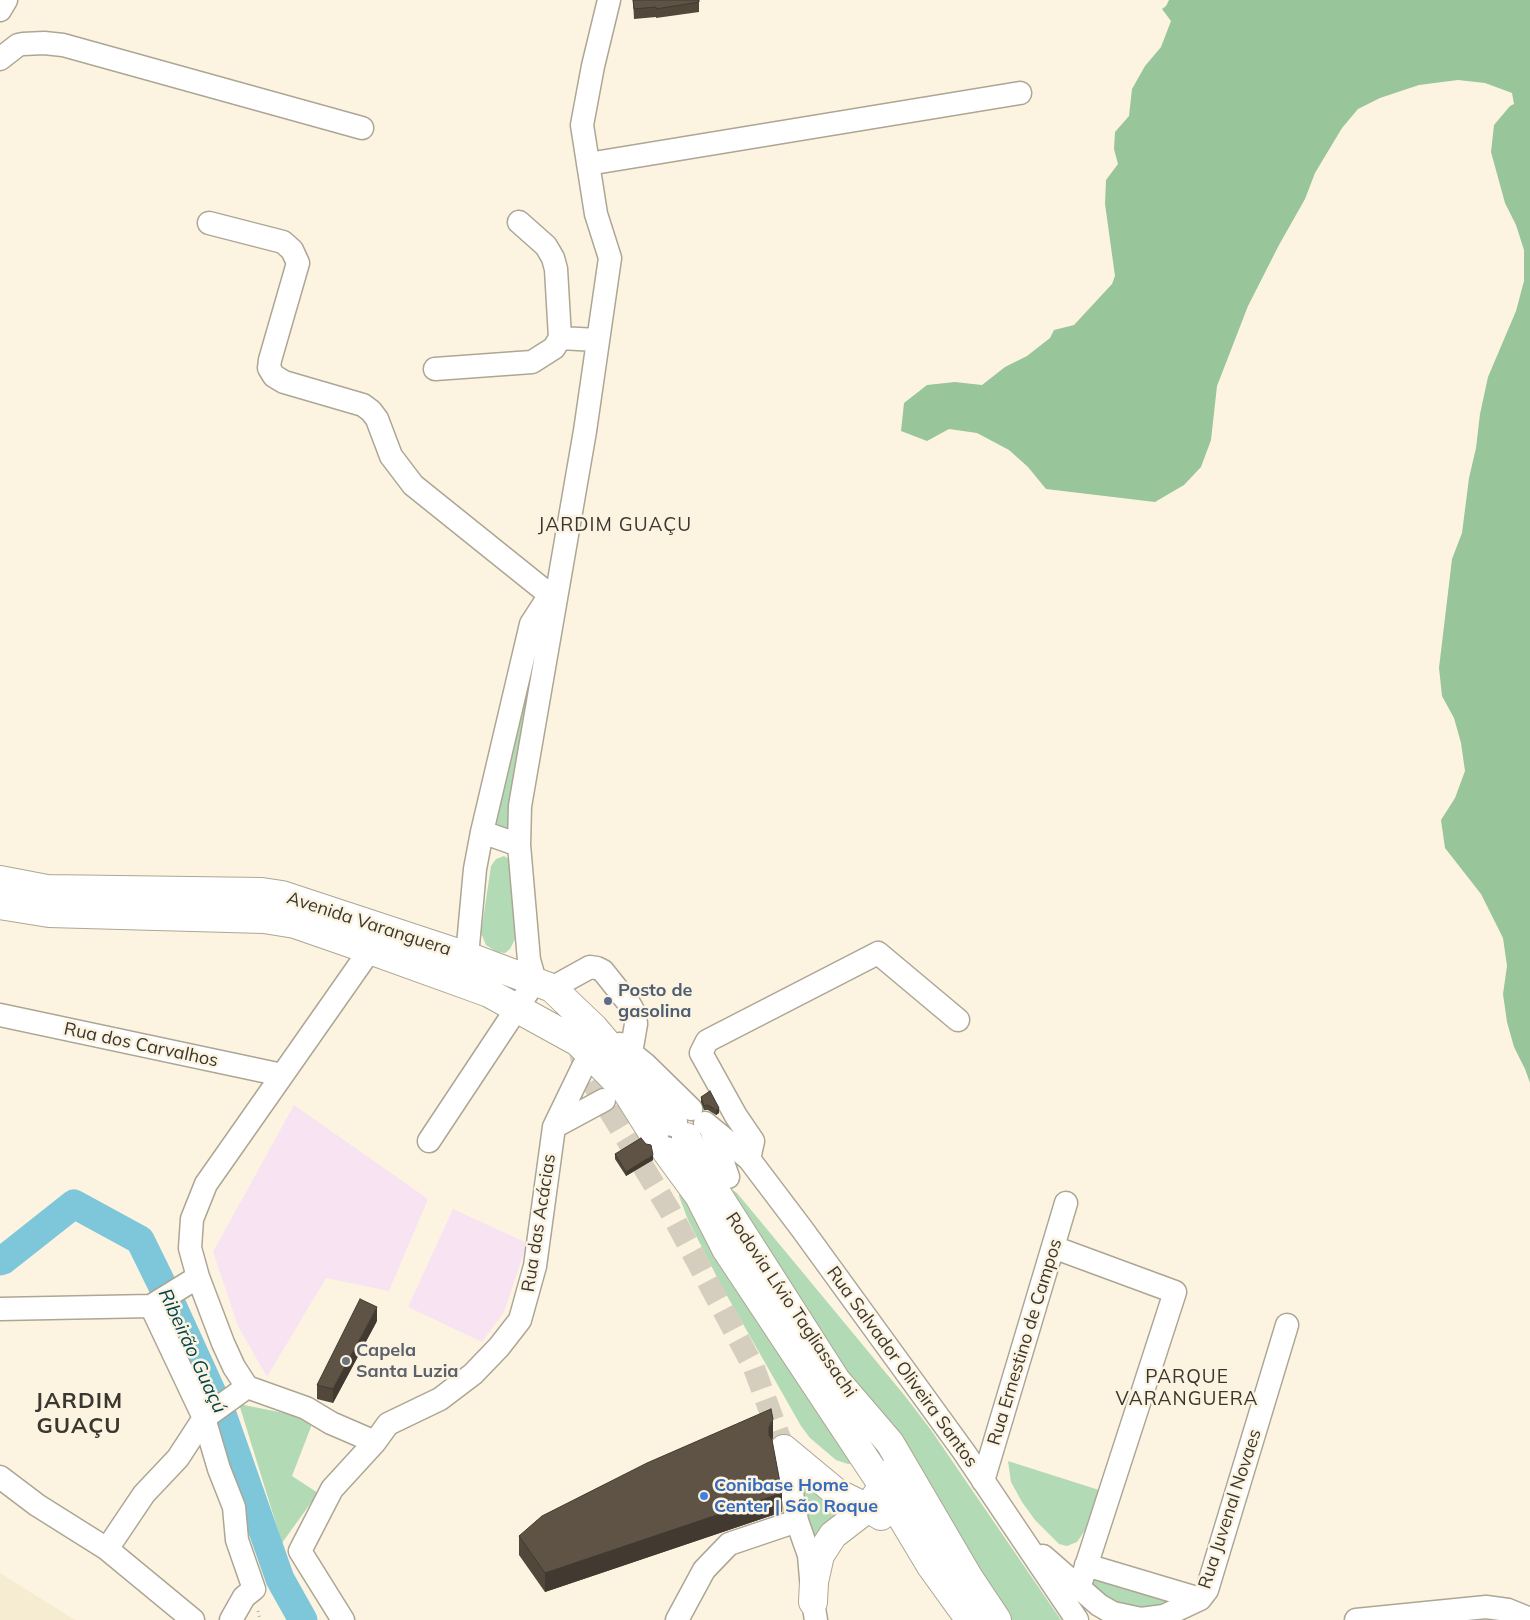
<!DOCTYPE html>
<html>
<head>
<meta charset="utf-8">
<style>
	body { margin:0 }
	canvas { display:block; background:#fcf4e1 }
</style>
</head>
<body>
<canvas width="1530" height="1620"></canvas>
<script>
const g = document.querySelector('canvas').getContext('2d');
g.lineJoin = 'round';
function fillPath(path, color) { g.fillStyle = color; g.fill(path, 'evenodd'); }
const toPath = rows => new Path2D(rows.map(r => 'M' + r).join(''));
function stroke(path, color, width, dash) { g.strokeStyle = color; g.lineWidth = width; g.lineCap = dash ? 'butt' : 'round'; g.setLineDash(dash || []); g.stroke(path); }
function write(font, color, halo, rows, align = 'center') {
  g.font = font + ' Mulish,sans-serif'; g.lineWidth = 5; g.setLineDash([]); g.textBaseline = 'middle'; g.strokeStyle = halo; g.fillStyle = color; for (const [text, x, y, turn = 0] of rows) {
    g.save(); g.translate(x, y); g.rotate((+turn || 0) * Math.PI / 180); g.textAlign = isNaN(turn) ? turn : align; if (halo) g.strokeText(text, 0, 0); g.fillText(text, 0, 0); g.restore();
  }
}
const built = toPath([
	[0,1573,75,1620,0,1620]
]);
const education = toPath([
	[294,1105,428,1199,389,1291,326,1278,267,1377,238,1326,213,1252],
	[453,1209,527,1243,504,1312,482,1342,408,1307]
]);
const green = toPath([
	[539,627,511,835,490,829],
	[504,856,510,860,512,867,515,939,510,949,505,953,497,952,486,945,481,933,491,866,496,859],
	[730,1188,737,1193,905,1396,931,1430,1061,1620,1009,1620,727,1204,726,1189],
	[680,1189,857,1463,848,1464,836,1460,810,1438,801,1426,722,1287,688,1220,679,1196],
	[239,1404,314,1419,292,1476,318,1493,282,1543],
	[1008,1461,1099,1490,1088,1526,1077,1542,1067,1546,1059,1544,1035,1520,1022,1502,1011,1482],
	[797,1469,849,1510,813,1553],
	[1090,1570,1189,1600,1172,1609,1122,1611,1087,1582]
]);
const forest = toPath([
	[1169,0,1530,0,1530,1083,1525,1069,1514,1047,1507,1022,1503,994,1507,966,1503,938,1481,894,1445,848,1441,820,1455,798,1465,771,1461,743,1454,718,1442,696,1439,668,1452,559,1462,533,1469,478,1476,448,1480,414,1488,377,1516,311,1524,281,1524,250,1516,225,1505,203,1491,152,1494,125,1510,106,1514,104,1512,93,1485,83,1458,80,1419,85,1380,98,1358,109,1342,128,1315,173,1305,199,1279,245,1248,306,1217,386,1211,440,1201,467,1184,485,1155,502,1046,489,1028,467,1009,450,977,433,949,429,927,441,901,431,904,403,927,385,955,382,982,385,1005,367,1027,356,1050,338,1054,330,1074,325,1112,284,1115,276,1105,204,1106,180,1118,164,1114,149,1115,132,1129,116,1132,89,1145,66,1161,47,1171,21,1162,9,1166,6]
]);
const river = toPath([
	[0,1261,3,1260,74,1204,140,1240,170,1301,223,1417,280,1579,303,1620]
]);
const minorTunnel = toPath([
	[580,1051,583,1067,670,1211,754,1368,784,1449]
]);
const path = toPath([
	[258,1611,260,1620]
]);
const minor = toPath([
	[0,10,6,0],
	[0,59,18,45,23,44,44,43,63,45,362,128],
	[588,164,1020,93],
	[519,222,546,246,553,258,556,269,560,338,597,340],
	[209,223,283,242,292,250,298,263,270,360,269,368,274,376,284,382,363,405,371,411,377,419,391,456,413,485,555,599],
	[435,369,532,362,554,348,560,338],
	[482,832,519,845],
	[461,971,467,956,475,869,482,832,531,624,553,590],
	[552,988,590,967,597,968,603,971,630,1005,635,1014,636,1024,631,1053],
	[0,1015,282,1075],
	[620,1044,645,1064,691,1109],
	[705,1123,749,1159,802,1229,964,1452,1077,1620],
	[554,1127,604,1100],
	[711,1129,728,1177],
	[429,1141,535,981,529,960,519,845,520,806,585,431,610,258,596,214,582,125,593,66,609,0],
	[749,1159,753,1141,736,1116,701,1053,707,1041,878,953,958,1020],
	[1053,1247,1175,1292,1079,1588],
	[198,1277,190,1248,192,1219,206,1184,370,950],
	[151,1306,204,1418,219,1469,234,1507,237,1540,254,1589,244,1597,231,1620],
	[0,1309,151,1306,198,1277,223,1343,234,1367,247,1387,306,1408,331,1423,375,1442,388,1424,440,1399,473,1374,499,1347,520,1320,535,1266,554,1127,583,1067],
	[784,1449,797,1521,809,1555,813,1602,816,1620],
	[0,1477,37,1505,107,1549,193,1620],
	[983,1481,1066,1203],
	[107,1549,144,1494,178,1458,204,1418,247,1387],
	[1043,1556,1099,1605,1113,1613,1141,1619,1164,1616,1200,1599,1207,1590,1287,1325],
	[1086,1565,1200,1599],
	[343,1620,300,1551,332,1489,375,1442],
	[677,1620,704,1570,729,1544,797,1521],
	[1356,1620,1486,1607,1508,1610,1530,1619]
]);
const highway = toPath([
	[0,880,47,889,262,892,282,895,467,956,552,988,594,1028,673,1122],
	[0,905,49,913,264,919,295,924,370,950,489,993,578,1042,627,1092,654,1135],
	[686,1137,714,1189,836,1380,890,1443,969,1578,997,1620],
	[666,1151,699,1196,726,1249,883,1486,931,1566,970,1620],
	[784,1449,837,1493,868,1508,881,1516],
	[813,1602,814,1582,820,1555,833,1535,868,1508,892,1472]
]);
const wall = toPath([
	[633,0,699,0,699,12,656,18,656,17,634,19],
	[701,1097,719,1113,716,1115,708,1110,704,1110,701,1102],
	[615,1154,653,1160,626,1176,615,1159],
	[377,1321,333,1403,317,1399,317,1385],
	[773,1438,772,1440,782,1512,545,1592,519,1555,519,1536]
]);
const shadedWall = toPath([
	[719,1108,719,1113,716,1115,716,1110],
	[653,1155,653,1160,626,1176,626,1172],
	[377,1307,377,1321,333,1403,333,1389],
	[773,1419,773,1438,769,1446,769,1427],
	[782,1493,782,1512,545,1592,545,1573]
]);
const building = toPath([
	[633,0,699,0,699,2,656,9,656,7,634,9,633,0],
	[710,1091,719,1108,716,1110,708,1105,704,1106,701,1097,710,1091],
	[641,1138,646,1144,651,1145,653,1155,626,1172,615,1154,641,1138],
	[360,1299,377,1307,333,1389,317,1385,360,1299],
	[771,1409,773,1419,769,1427,769,1435,772,1440,782,1493,545,1573,519,1536,542,1516,647,1463,771,1409]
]);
const markers = [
	[608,1001,5,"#5c6f8a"],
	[346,1361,5,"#6b7280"],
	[704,1496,5,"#3f7fe0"]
];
const streetNames = [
	["Avenida Varanguera",369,924,18],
	["Rua dos Carvalhos",141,1045,12],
	["Rua das Acácias",539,1223,-81],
	["Rodovia Lívio Tagliassachi",791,1305,56],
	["Rua Ernestino de Campos",1025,1342,-73],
	["Rua Salvador Oliveira Santos",902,1367,54],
	["Rua Juvenal Novaes",1230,1509,-72]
];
const serviceNames = [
	["Posto de",618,991],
	["gasolina",618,1012]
];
const worshipNames = [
	["Capela",356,1351],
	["Santa Luzia",356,1372]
];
const shopNames = [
	["Conibase Home",714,1486],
	["Center | São Roque",714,1507]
];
const neighbourhoodNames = [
	["JARDIM GUAÇU",615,525],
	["PARQUE",1187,1377],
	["VARANGUERA",1187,1399]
];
const waterNames = [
	["Ribeirão Guaçú",192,1351,65]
];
const districtNames = [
	["JARDIM",79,1401],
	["GUAÇU",79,1426]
];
fillPath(built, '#f6ecd1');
fillPath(education, '#f8e3f3');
fillPath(green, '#b2dab4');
fillPath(forest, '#98c599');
stroke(river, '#7ec6d9', 29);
stroke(minorTunnel, '#d5cebe', 22, [22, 11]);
stroke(minor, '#ada694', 25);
stroke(highway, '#ada694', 30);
stroke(path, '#b9b3a4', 3, [1, 4]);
stroke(minor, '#fff', 22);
stroke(highway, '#fff', 28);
fillPath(wall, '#51473b');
fillPath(shadedWall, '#423a30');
fillPath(building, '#5e5345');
stroke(building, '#423a30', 1);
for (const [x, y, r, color] of markers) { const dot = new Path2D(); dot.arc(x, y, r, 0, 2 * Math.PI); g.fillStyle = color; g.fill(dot); stroke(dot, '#fcf4e1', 2); }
write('18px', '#3a3730', '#fcf4e1', streetNames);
write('bold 18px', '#4e5e75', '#fcf4e1', serviceNames, 'left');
write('bold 18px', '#5b616d', '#fcf4e1', worshipNames, 'left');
write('bold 18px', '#366cbe', '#fcf4e1', shopNames, 'left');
g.letterSpacing = '1px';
write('19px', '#3a3730', '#fcf4e1', neighbourhoodNames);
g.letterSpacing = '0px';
write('italic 19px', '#004451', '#fcf4e1', waterNames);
g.letterSpacing = '1px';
write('bold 22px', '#3a3730', '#fcf4e1', districtNames);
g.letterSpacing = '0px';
</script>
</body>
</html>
